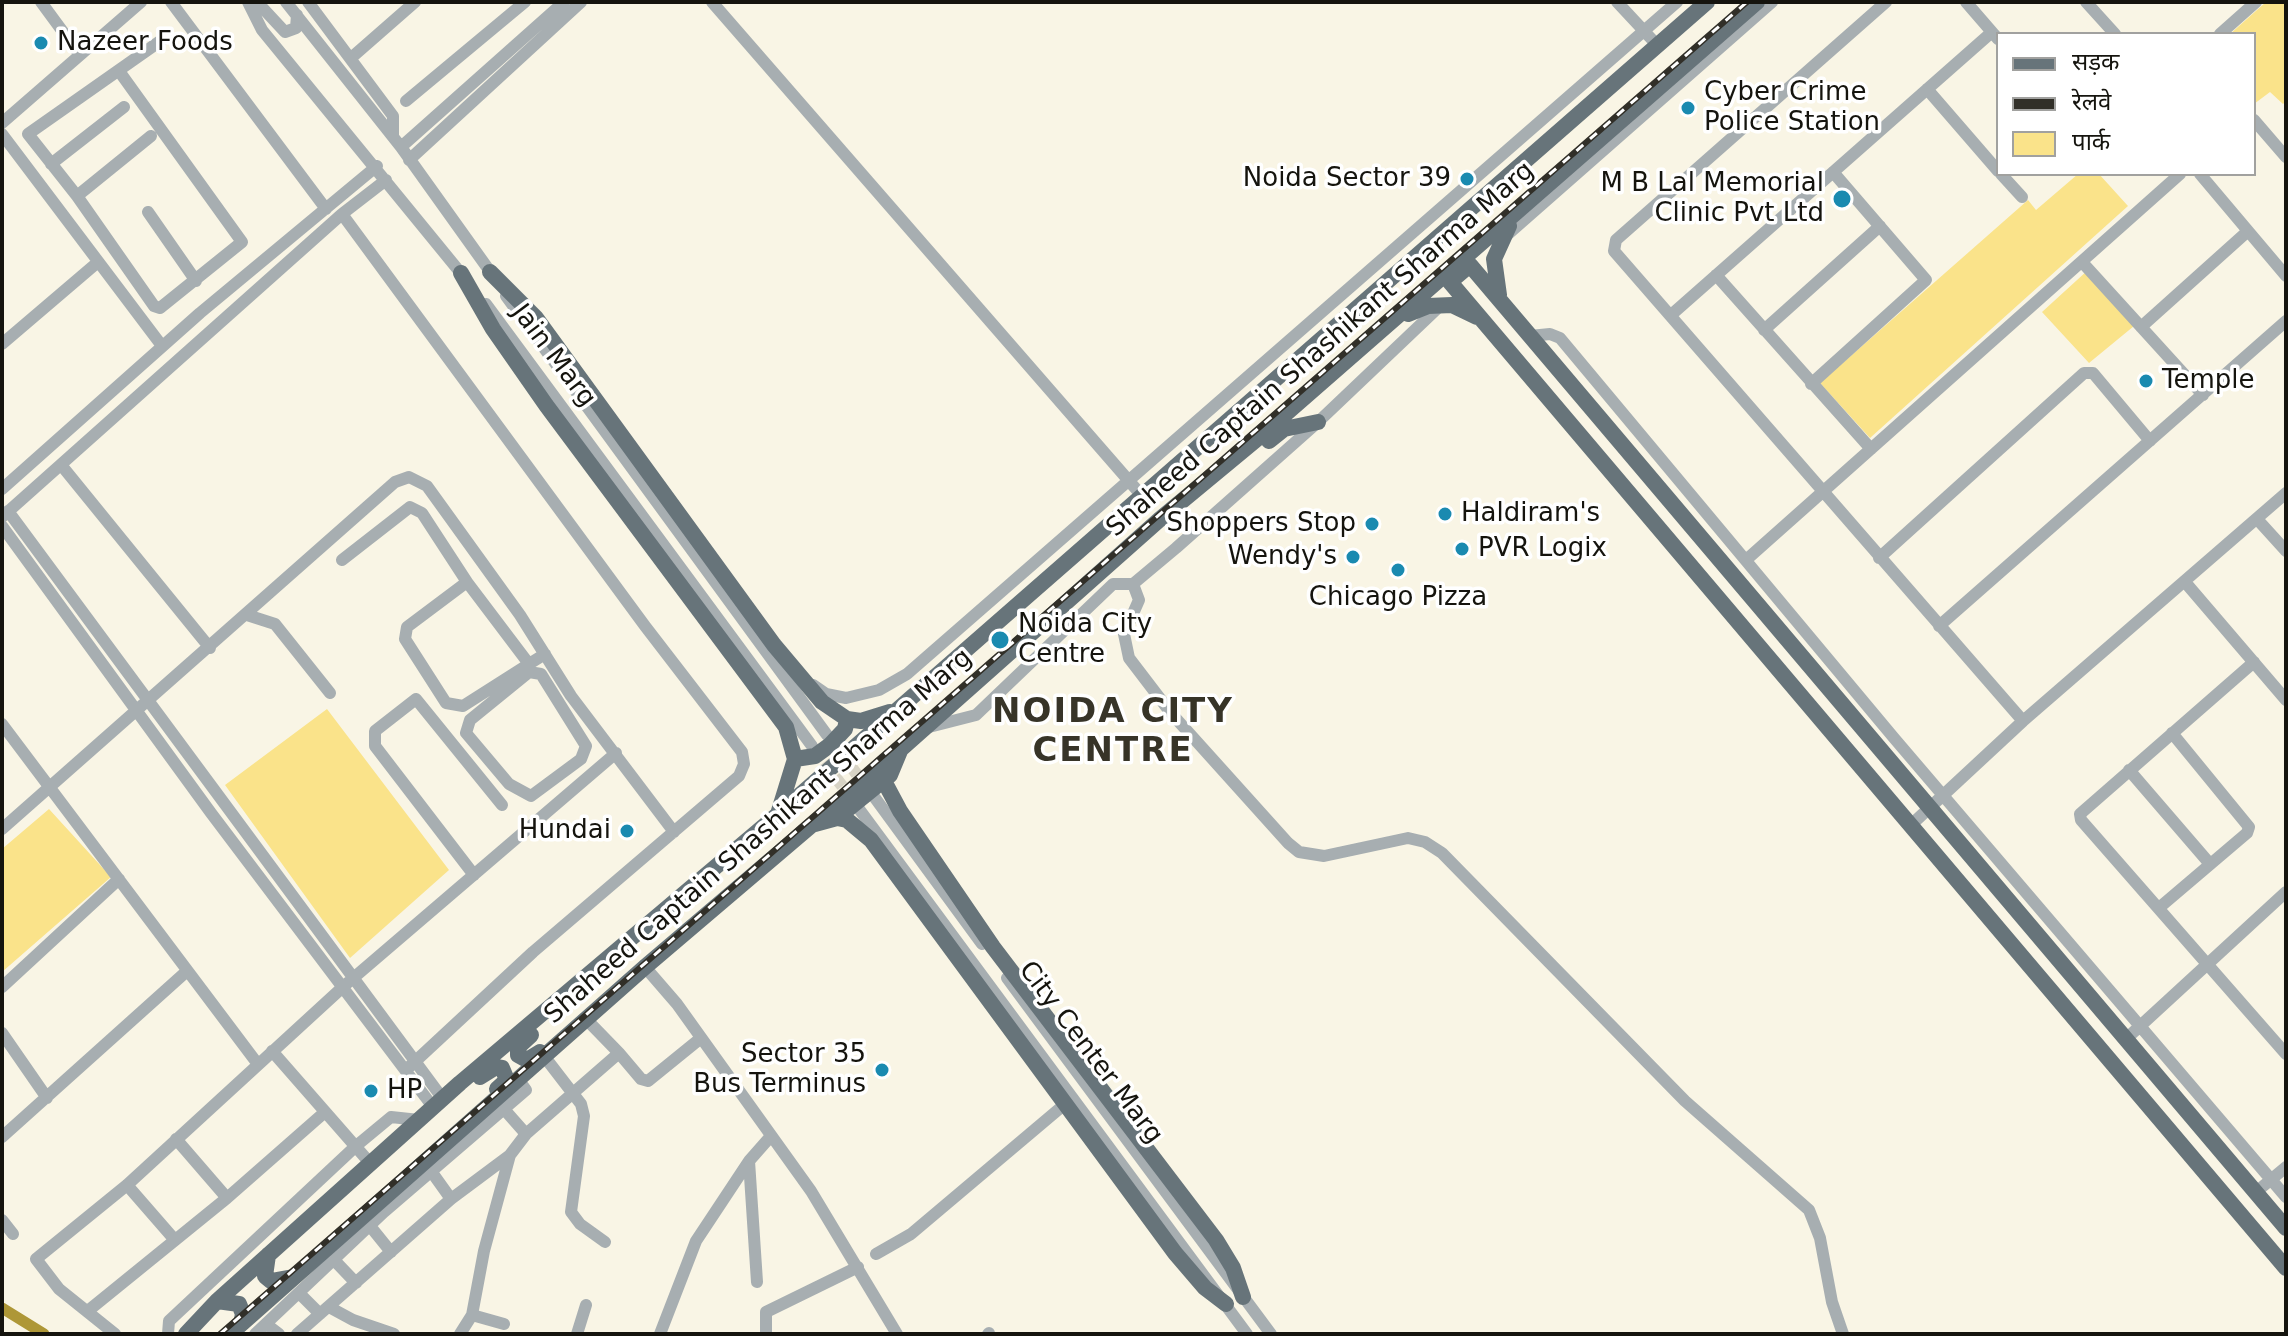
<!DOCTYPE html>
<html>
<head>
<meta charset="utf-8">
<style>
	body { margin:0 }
	#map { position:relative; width:2288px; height:1336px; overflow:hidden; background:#f9f5e5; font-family:"DejaVu Sans","Noto Sans Devanagari",sans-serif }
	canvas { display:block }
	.frame { position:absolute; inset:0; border:4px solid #15140e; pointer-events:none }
	.legend { position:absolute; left:1996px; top:32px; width:260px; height:144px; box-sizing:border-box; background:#fff; border:2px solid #a1a19f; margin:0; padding:10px 14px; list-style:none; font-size:24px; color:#15140e }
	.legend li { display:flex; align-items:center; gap:16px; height:40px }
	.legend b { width:40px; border:2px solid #a1a19f }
</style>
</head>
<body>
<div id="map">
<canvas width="2288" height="1336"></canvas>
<div class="frame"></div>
<ul class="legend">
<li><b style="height:10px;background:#67747a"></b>सड़क</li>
<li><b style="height:10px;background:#312f28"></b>रेलवे</li>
<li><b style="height:22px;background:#fae38a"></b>पार्क</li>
</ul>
</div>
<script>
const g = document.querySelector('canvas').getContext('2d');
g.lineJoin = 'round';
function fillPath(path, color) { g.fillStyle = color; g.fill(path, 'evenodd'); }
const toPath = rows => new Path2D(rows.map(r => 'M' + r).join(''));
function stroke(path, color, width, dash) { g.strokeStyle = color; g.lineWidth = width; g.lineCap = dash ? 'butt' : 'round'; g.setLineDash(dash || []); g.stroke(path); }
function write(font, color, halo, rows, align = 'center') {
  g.font = font + ' "DejaVu Sans",sans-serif'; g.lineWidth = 7; g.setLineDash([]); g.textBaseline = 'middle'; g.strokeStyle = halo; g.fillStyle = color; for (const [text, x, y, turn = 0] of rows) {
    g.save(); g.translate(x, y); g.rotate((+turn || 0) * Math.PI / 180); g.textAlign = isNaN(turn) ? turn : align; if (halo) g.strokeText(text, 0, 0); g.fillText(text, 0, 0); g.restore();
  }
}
const green = toPath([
	[2266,2,2286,2,2286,101,2283,104,2270,92,2254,104,2254,34,2230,34],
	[2078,174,2099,174,2128,206,1870,438,1820,383,2028,200,2036,210],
	[2088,270,2134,326,2089,363,2042,312],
	[327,709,449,870,350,958,225,785],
	[49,809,111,877,2,972,2,849]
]);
const canal = toPath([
	[2,1308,44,1334]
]);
const minorTunnel = toPath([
	[813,748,853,800],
	[839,750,866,787]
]);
const minor = toPath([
	[41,2,80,55],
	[171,2,326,209],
	[248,2,262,30,464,277],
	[257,2,285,32,296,28,297,15],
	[286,2,401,147,494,277],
	[308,2,393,116,393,137],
	[712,2,1143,497],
	[1617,2,1658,46],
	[1886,2,1616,240,1614,251,2023,721],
	[1966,2,1998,39],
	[2086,2,2115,34],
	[2220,34,2256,2],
	[351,58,415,2],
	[119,71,242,242,160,308,154,306,77,196,151,136],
	[1927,89,1998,171],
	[406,101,525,2],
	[2254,120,2286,157],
	[2,123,141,2],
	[2,134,162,346],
	[401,147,564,2],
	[409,160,581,2],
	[51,164,124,107],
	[2001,174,2022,197],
	[2200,174,2286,276],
	[77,196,28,134,166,37],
	[148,212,196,281],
	[342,214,645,626,742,752,744,764,739,776,533,952,407,1069],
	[1507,235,1772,2],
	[2082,262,2203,395],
	[1716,275,1871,449],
	[506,296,827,735],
	[486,304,812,746],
	[1671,315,1992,32],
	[2141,327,2248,231],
	[1764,330,1880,226],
	[1530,336,1550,334,1560,338,1894,738,2286,1197],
	[2,344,98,262],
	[1811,384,1926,280,1833,172],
	[62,466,210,648],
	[2,489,200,313,377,166],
	[8,511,443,1099],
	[2,517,342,214,386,180],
	[2257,519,2286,551],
	[2,526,211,813,433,1107],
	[1879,558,2084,373,2093,373,2150,441],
	[342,560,410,507,422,513,467,582],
	[1746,560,2180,174],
	[2185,582,2286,700],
	[1133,584,1139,600,1124,634,1129,658,1171,713,1288,843,1299,852,1324,856,1408,838,1425,842,1442,853,1685,1101,1809,1210,1820,1238,1832,1302,1843,1334],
	[247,615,275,624,330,693],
	[1939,626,2286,321],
	[2254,662,2080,814,2081,820,2286,1054],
	[529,664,467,582,407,627,405,639,446,703,463,706,529,664,545,654],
	[529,672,541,674,586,746,581,759,531,796,509,784,466,733,470,720,529,672],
	[813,685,826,694,846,698,879,690,907,674,1677,2],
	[2,724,257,1063],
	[929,727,976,715,1113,584,1133,584,1176,548,1318,422,1440,306],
	[2129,770,2210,864],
	[875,798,982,944],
	[859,809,1247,1334],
	[1911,825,2023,721,2286,493],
	[2,829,395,482,409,477,427,486,520,615,571,696,674,832],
	[474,875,375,746,375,731,416,699,502,805],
	[2160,907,2247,833,2249,827,2172,733],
	[645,967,677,1004,811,1191,897,1334],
	[1007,978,1271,1334],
	[2,987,119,879],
	[2,1033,47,1098],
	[2126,1039,2286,892],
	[272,1051,370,1163],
	[619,1053,641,1079,648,1081,701,1038],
	[544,1056,581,1104,584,1116,571,1212,580,1224,605,1242],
	[503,1108,526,1134],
	[2,1137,187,971],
	[176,1139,227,1198],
	[431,1171,451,1199],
	[127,1185,174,1239],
	[2256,1192,2286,1167],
	[2,1220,13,1234],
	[370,1226,391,1252],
	[876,1254,911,1234,1065,1104],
	[335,1261,356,1283],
	[757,1282,749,1161,771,1136],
	[299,1293,320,1314],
	[329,1307,353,1320,394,1334],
	[89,1310,227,1198,325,1112],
	[472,1315,504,1324],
	[266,1324,279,1334],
	[115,1334,59,1289,36,1259,127,1185,344,986,616,753],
	[168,1334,169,1321,356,1146,391,1117,419,1120],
	[255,1334,384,1212,526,1090,518,1079],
	[297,1334,451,1199,510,1155,526,1134,619,1053,586,1019],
	[460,1334,472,1315,484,1251,510,1155],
	[577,1334,586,1305],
	[660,1334,696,1241,749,1161],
	[766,1334,766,1312,858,1267],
	[988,1334,989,1333]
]);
const major = toPath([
	[490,272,536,318,774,645,822,702,847,719,861,721,890,712],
	[461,273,493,329,546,405,786,727,795,759,778,814],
	[1499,295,1494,259,1509,226],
	[1408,314,1428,306,1452,305,1477,317],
	[1269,441,1284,429,1318,422],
	[795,759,815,756,830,745,845,729,847,719],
	[884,781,900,811,993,947,1216,1240,1233,1268,1243,1297],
	[837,818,890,775,900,751],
	[815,824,837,818,847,820,871,840,1175,1253,1205,1288,1226,1304],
	[531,1035,518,1047,518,1055,527,1060,540,1052],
	[480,1077,496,1067,502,1068,507,1080,497,1089],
	[2286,1228,1470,265,1450,282,2286,1268],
	[268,1255,265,1276,271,1281,293,1277],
	[217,1301,239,1304,243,1314,241,1324],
	[186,1334,217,1301,460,1083,777,815,1707,2],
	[230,1334,645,967,900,750,1159,520,1258,438,1757,2]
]);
const rail = toPath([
	[220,1334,1747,2]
]);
const markers = [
	[41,43,8,"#1a8ab0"],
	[1688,108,8,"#1a8ab0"],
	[1467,179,8,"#1a8ab0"],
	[1842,199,10,"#1a8ab0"],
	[2146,381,8,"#1a8ab0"],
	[1445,514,8,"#1a8ab0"],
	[1372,524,8,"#1a8ab0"],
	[1462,549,8,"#1a8ab0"],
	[1353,557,8,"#1a8ab0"],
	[1398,570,8,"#1a8ab0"],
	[1000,640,10,"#1a8ab0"],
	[627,831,8,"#1a8ab0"],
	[882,1070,8,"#1a8ab0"],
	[371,1091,8,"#1a8ab0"]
];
const poiNames = [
	["Nazeer Foods",57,43],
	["Cyber Crime",1704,93],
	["Police Station",1704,123],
	["Noida Sector 39",1451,179,"right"],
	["M B Lal Memorial",1824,184,"right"],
	["Clinic Pvt Ltd",1824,214,"right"],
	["Temple",2162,381],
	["Haldiram's",1461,514],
	["Shoppers Stop",1356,524,"right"],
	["PVR Logix",1478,549],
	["Wendy's",1337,557,"right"],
	["Chicago Pizza",1398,598,"center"],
	["Noida City",1018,625],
	["Centre",1018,655],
	["Hundai",611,831,"right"],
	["Sector 35",866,1055,"right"],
	["Bus Terminus",866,1085,"right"],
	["HP",387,1091]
];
const streetNames = [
	["Shaheed Captain Shashikant Sharma Marg",1321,350,-41],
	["Jain Marg",553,356,53],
	["Shaheed Captain Shashikant Sharma Marg",759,837,-41],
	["City Center Marg",1090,1053,53]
];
const districtNames = [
	["NOIDA CITY",1113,713],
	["CENTRE",1113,752]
];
fillPath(green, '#fae38a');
stroke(canal, '#ae9737', 11);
stroke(minorTunnel, '#d7d3c5', 12, [12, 6]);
stroke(minor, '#a7aeb1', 12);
stroke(major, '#67747a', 16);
stroke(rail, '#312f28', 6);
stroke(rail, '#fff', 3, [9]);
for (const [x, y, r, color] of markers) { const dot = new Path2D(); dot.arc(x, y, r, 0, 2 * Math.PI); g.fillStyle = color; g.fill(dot); stroke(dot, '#fff', 3); }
write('26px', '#15140e', '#fff', poiNames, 'left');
write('26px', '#15140e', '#fff', streetNames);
g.letterSpacing = '2px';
write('bold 34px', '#373428', '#fff', districtNames);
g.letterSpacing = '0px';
</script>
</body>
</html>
